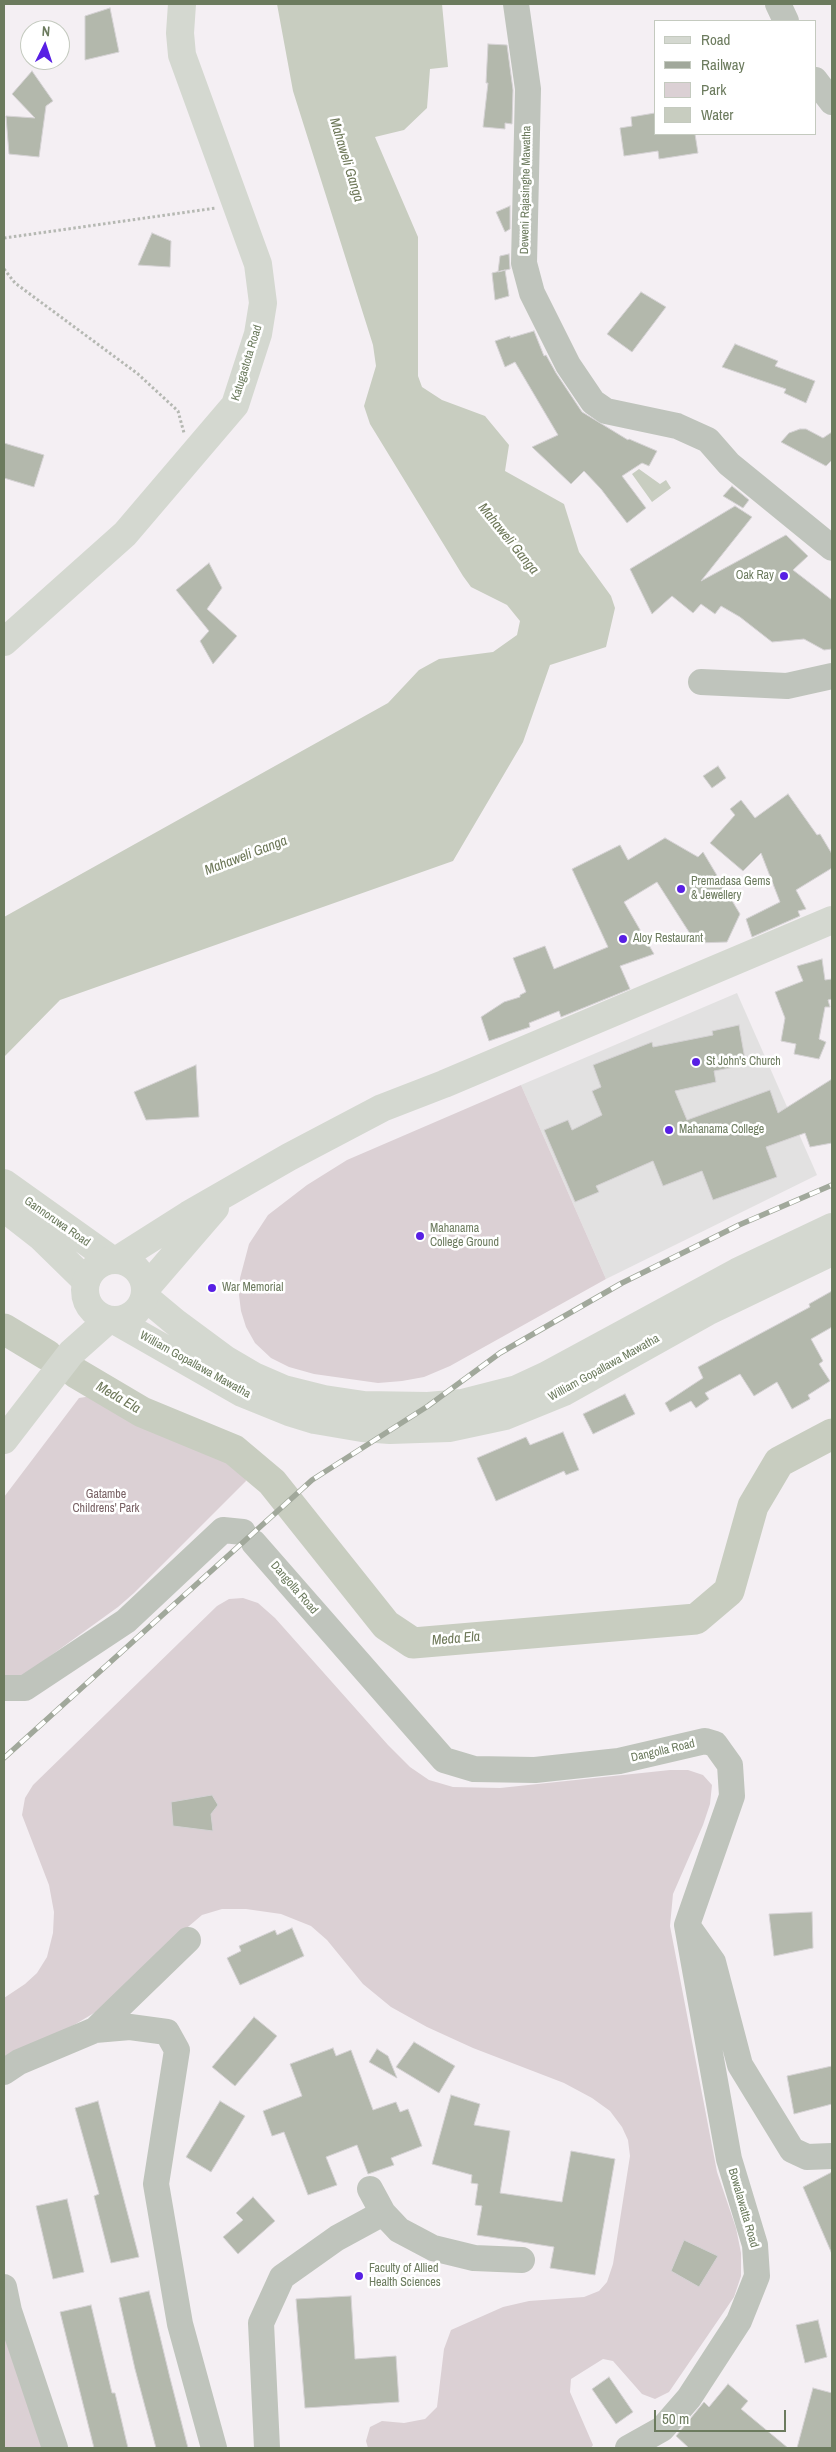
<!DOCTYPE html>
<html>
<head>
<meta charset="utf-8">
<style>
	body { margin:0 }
	#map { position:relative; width:836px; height:2452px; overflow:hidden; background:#f4eff3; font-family:"Archivo Narrow",sans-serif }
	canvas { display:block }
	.frame { position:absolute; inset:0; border:5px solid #6c7b5e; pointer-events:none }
	.legend { position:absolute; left:654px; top:20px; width:162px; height:115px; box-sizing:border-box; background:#fff; border:1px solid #c4cabf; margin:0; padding:6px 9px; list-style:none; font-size:15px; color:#6c7b5e }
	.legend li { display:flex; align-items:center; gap:10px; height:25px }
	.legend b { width:25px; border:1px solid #c4cabf }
	.north { position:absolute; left:20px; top:20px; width:50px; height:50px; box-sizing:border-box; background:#fff; border:1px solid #c4cabf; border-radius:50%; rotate:4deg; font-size:14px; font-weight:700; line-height:20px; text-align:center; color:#6c7b5e }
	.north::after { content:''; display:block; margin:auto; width:18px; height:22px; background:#581fe4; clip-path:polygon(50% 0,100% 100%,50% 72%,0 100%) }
	.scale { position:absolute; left:654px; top:2410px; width:132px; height:22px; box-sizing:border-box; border:2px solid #6c7b5e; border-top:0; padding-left:6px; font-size:15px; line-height:18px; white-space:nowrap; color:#6c7b5e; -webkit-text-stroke:4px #fff; paint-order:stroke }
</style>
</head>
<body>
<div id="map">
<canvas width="836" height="2452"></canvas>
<div class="frame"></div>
<ul class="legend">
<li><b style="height:6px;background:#d4d8d0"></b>Road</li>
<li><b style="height:6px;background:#a1a89b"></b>Railway</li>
<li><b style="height:14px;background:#dbd0d4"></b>Park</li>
<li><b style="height:14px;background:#c8cdc0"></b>Water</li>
</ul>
<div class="north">N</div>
<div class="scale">50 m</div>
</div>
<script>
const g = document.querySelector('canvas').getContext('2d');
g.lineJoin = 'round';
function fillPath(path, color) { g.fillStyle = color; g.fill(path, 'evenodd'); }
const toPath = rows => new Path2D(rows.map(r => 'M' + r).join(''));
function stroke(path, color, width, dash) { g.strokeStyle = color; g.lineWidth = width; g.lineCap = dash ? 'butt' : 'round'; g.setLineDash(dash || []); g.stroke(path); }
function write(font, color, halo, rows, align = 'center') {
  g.font = font + ' "Archivo Narrow",sans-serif'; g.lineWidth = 5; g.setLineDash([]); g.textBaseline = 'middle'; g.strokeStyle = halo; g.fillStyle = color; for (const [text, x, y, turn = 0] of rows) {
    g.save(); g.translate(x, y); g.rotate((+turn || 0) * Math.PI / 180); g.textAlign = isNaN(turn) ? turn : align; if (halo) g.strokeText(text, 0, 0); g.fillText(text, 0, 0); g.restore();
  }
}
const built = toPath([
	[737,993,817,1175,606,1279,521,1085]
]);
const green = toPath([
	[521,1085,606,1279,450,1366,424,1377,402,1381,378,1383,314,1374,289,1367,271,1358,255,1343,246,1327,241,1311,239,1295,240,1278,249,1244,268,1215,307,1185,347,1160],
	[92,1396,242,1466,246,1481,134,1593,118,1607,24,1675,4,1679,4,1497,79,1398],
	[243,1598,258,1603,275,1618,388,1745,410,1767,429,1780,453,1787,500,1788,670,1770,688,1770,703,1775,712,1785,710,1804,703,1825,673,1894,670,1926,717,2172,736,2228,741,2253,741,2276,734,2297,669,2392,655,2399,642,2394,613,2361,603,2359,571,2379,570,2392,593,2445,591,2448,368,2448,366,2441,370,2427,382,2421,404,2423,425,2419,437,2407,444,2349,451,2330,503,2307,529,2301,584,2297,599,2291,607,2282,613,2264,630,2156,628,2140,622,2127,610,2111,592,2098,564,2083,473,2048,427,2027,391,2007,363,1984,327,1940,311,1926,281,1914,246,1909,222,1909,202,1915,182,1932,104,2007,74,2025,4,2059,4,1998,25,1984,37,1973,47,1957,53,1933,54,1912,49,1885,22,1815,25,1798,33,1785,217,1606,229,1599],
	[4,2327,44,2448,4,2448]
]);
const water = toPath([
	[277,4,442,4,448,67,430,69,427,108,404,130,375,137,418,237,418,376,422,387,442,400,485,416,509,445,505,471,564,504,579,552,611,596,615,608,606,647,550,665,523,742,453,861,60,1000,4,1057,4,917,388,703,419,670,439,659,493,652,517,635,520,621,507,605,471,587,463,576,370,424,364,406,376,366,373,345,293,91],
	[639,469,660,484,666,480,671,488,652,502,632,474]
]);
const river = toPath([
	[4,1329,47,1355],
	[76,1373,142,1412,234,1450,272,1482,386,1625,413,1643,696,1619,729,1591,753,1506,779,1462,832,1434]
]);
const building = toPath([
	[110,8,119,52,85,60,85,16,110,8],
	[488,44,507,45,513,90,512,124,505,123,505,129,483,127,488,83,486,83,488,44],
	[32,71,53,101,46,106,39,157,9,154,6,116,35,118,12,94,32,71],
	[655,113,655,134,695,134,698,153,659,159,658,151,624,156,620,128,632,126,631,117,655,113],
	[510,206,510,229,505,232,496,212,510,206],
	[152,233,171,241,170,267,138,265,152,233],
	[509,254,510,269,498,272,500,256,509,254],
	[505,270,509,296,495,300,492,273,505,270],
	[641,292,666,307,632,352,607,334,641,292],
	[534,331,544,356,546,355,556,373,582,412,628,440,629,439,657,451,649,466,642,463,622,476,646,508,627,523,601,489,584,471,571,484,532,447,558,435,515,362,505,367,495,341,510,336,510,338,534,331],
	[735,344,778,361,775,366,815,381,806,403,784,393,786,389,722,367,735,344],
	[800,429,806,429,823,438,832,432,832,460,826,466,781,442,789,433,800,429],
	[4,443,44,455,34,487,4,478,4,443],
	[732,486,749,500,743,508,723,496,732,486],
	[735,506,752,517,701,581,786,535,808,556,793,570,832,600,832,649,824,650,804,639,772,642,740,617,721,606,715,614,701,604,693,613,672,596,652,614,630,569,735,506],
	[209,563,222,588,207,609,237,636,213,664,200,641,209,631,176,590,209,563],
	[718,766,726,778,712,788,703,776,718,766],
	[788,794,817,835,820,834,832,854,832,868,796,890,806,909,798,911,800,916,752,937,746,919,780,902,761,853,743,871,710,843,735,815,730,809,741,800,755,818,788,794],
	[665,838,698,857,703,852,740,914,727,942,696,943,657,882,624,902,654,954,620,966,630,989,561,1017,559,1011,529,1023,530,1027,489,1041,481,1017,504,1002,520,997,520,995,526,992,513,958,545,946,554,969,608,947,572,869,620,845,628,860,665,838],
	[822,959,825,980,832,979,832,999,828,1000,830,1007,825,1007,819,1039,826,1042,819,1059,794,1054,796,1044,781,1041,785,1018,775,992,803,981,797,966,822,959],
	[739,1025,746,1065,714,1071,716,1082,675,1091,687,1120,770,1090,778,1113,832,1079,832,1143,810,1147,805,1133,766,1147,777,1177,713,1200,702,1171,663,1186,653,1161,596,1186,599,1192,575,1202,544,1130,568,1120,572,1130,602,1115,592,1091,601,1087,593,1065,652,1042,653,1047,713,1035,712,1031,739,1025],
	[196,1065,199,1117,146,1120,134,1092,196,1065],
	[832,1291,832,1327,811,1339,823,1361,819,1364,830,1381,808,1395,810,1399,792,1409,777,1382,754,1396,740,1374,705,1393,709,1399,696,1408,691,1401,670,1412,665,1403,703,1378,698,1367,810,1307,809,1304,832,1291],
	[625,1394,635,1414,593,1434,583,1414,625,1394],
	[563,1432,579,1470,566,1475,564,1471,496,1501,477,1458,526,1437,530,1445,563,1432],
	[212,1795,218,1805,211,1814,213,1831,173,1826,171,1802,212,1795],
	[812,1912,813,1948,774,1956,769,1914,812,1912],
	[292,1928,304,1956,240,1985,227,1958,241,1951,239,1946,275,1930,277,1935,292,1928],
	[254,2017,277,2036,235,2086,212,2067,254,2017],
	[414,2042,455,2066,439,2093,396,2067,414,2042],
	[333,2048,336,2056,351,2050,373,2110,396,2102,400,2112,408,2109,422,2146,391,2158,394,2165,368,2174,357,2145,326,2157,337,2185,308,2195,284,2132,272,2136,263,2111,302,2096,290,2064,333,2048],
	[377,2049,388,2056,397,2078,369,2062,377,2049],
	[832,2066,832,2104,794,2114,787,2076,832,2066],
	[451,2095,480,2104,474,2125,510,2131,500,2193,562,2202,571,2151,615,2159,595,2275,550,2268,554,2247,477,2235,482,2206,475,2205,478,2184,471,2183,472,2175,432,2164,451,2095],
	[98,2101,139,2257,111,2263,94,2196,99,2194,75,2108,98,2101],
	[220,2101,245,2116,211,2172,186,2157,220,2101],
	[832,2172,832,2254,803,2187,832,2172],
	[253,2197,275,2221,238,2254,223,2237,243,2220,236,2213,253,2197],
	[67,2199,84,2272,53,2279,36,2206,67,2199],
	[684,2240,718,2256,699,2287,671,2271,684,2240],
	[149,2291,170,2378,188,2448,156,2448,135,2369,119,2298,149,2291],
	[351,2296,355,2359,396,2356,399,2402,305,2408,296,2299,351,2296],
	[91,2305,112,2393,115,2393,128,2448,94,2448,60,2312,91,2305],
	[818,2320,827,2357,805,2363,796,2325,818,2320],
	[609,2377,633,2412,616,2424,592,2389,609,2377],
	[728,2384,748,2401,741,2409,788,2448,689,2448,676,2436,704,2402,709,2407,728,2384],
	[813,2388,832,2393,832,2448,797,2448,813,2388]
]);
const path = toPath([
	[4,238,216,208],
	[4,269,15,283,138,374,178,411,184,433]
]);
const minor = toPath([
	[516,4,528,89,524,263,532,293,568,365,593,402,606,411,677,426,708,440,729,464,832,548],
	[778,4,786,21],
	[815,80,832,102],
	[701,682,787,686,832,676],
	[254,1543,444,1760,474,1769,535,1770,619,1761,705,1741,715,1744,730,1765,732,1796,687,1925,729,2159,755,2245,757,2276,739,2321,689,2398,662,2429,628,2448],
	[4,1688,25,1688,126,1621,223,1530,243,1532],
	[689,1928,713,1962,740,2065,792,2150,807,2157,832,2156],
	[95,2030,130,2027,167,2032,177,2050,156,2184,180,2324,214,2448],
	[4,2072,19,2062,95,2030,188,1940],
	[370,2189,383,2213,399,2230,433,2248,474,2258,522,2260],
	[4,2287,9,2311,55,2448],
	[267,2448,261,2323,282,2277,337,2238,383,2213]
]);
const major = toPath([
	[4,642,125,534,235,405,258,334,263,303,258,264,182,55,180,33,182,4],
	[4,1183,112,1260],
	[4,1208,41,1237,86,1281],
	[145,1297,175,1322,225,1359,254,1376,284,1389,324,1399,364,1405,428,1406,462,1403,517,1389,545,1376,737,1272,832,1227],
	[116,1321,242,1393,289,1412,315,1420,362,1428,390,1430,449,1428,505,1416,564,1392,707,1312,832,1252]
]);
const highway = toPath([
	'85 1290a30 30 0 1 1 60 0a30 30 0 1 1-60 0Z',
	[117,1260,188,1215,289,1157,382,1108,444,1084,832,920],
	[146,1288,215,1208],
	[4,1440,71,1353,108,1320]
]);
const rail = toPath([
	[4,1758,312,1480,428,1406,500,1353,622,1283,739,1225,832,1185]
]);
const markers = [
	[784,576,5,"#581fe4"],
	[681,889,5,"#581fe4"],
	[623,939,5,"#581fe4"],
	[696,1062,5,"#581fe4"],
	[669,1130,5,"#581fe4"],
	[420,1236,5,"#581fe4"],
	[212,1288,5,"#581fe4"],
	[359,2276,5,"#581fe4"]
];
const streetNames = [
	["Deweni Rajasinghe Mawatha",526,190,-89],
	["Katugastota Road",247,363,-73],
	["Gannoruwa Road",57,1222,35],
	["William Gopallawa Mawatha",195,1365,29],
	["William Gopallawa Mawatha",604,1368,-29],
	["Dangolla Road",294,1588,49],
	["Dangolla Road",663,1751,-13],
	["Bowalawatta Road",743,2208,74]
];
const poiNames = [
	["Oak Ray",774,576,"right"],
	["Premadasa Gems",691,882],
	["& Jewellery",691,896],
	["Aloy Restaurant",633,939],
	["St John's Church",706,1062],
	["Mahanama College",679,1130],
	["Mahanama",430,1229],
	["College Ground",430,1243],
	["War Memorial",222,1288],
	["Faculty of Allied",369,2269],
	["Health Sciences",369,2283]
];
const parkNames = [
	["Gatambe",106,1495],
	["Childrens' Park",106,1509]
];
const waterNames = [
	["Mahaweli Ganga",346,160,73],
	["Mahaweli Ganga",508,539,51],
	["Mahaweli Ganga",246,856,-21],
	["Meda Ela",118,1398,30],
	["Meda Ela",456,1639,-5]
];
fillPath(built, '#e2e1e1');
fillPath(green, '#dbd0d4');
fillPath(water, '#c8cdc0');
stroke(river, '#c8cdc0', 31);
fillPath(building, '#b3b8ac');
stroke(building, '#d5d2d4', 1);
stroke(path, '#b5b8b2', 3, [2.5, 2.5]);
stroke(minor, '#bfc4bc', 26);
stroke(major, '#d4d8d0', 28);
stroke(highway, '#d4d8d0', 28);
stroke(rail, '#a1a89b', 5.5);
stroke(rail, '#fff', 4, [11]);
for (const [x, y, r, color] of markers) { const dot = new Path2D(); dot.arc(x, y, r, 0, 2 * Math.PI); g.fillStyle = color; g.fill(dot); stroke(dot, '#fff', 2); }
write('12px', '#6c7b5e', '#fff', streetNames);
write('12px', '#6c7b5e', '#fff', poiNames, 'left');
write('12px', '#786164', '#fff', parkNames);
write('italic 14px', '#6e7859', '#fff', waterNames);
</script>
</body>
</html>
